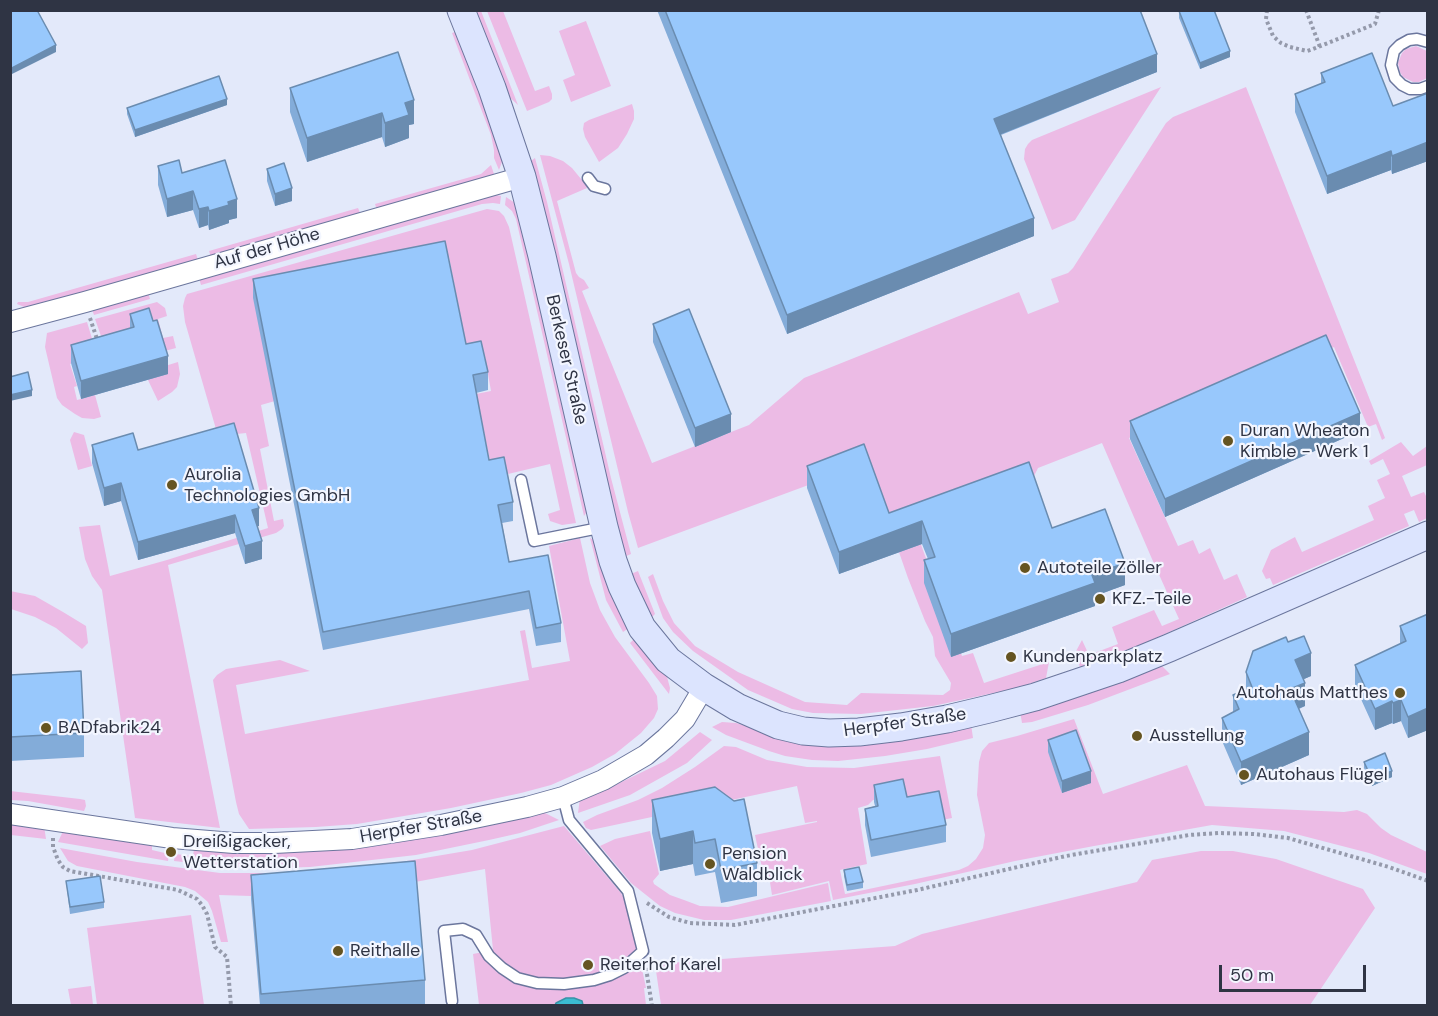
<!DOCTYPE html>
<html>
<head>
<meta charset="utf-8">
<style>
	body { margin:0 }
	#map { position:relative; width:1438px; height:1016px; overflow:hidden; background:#e3e9fa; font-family:"DM Sans",sans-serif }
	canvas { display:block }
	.frame { position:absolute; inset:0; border:12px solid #2f3444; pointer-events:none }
	.scale { position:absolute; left:1219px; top:965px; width:147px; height:27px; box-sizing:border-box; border:3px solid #2f3444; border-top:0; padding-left:8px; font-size:18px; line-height:21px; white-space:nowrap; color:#2f3444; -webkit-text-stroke:4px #f3f6ff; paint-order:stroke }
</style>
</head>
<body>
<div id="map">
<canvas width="1438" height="1016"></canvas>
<div class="frame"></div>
<div class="scale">50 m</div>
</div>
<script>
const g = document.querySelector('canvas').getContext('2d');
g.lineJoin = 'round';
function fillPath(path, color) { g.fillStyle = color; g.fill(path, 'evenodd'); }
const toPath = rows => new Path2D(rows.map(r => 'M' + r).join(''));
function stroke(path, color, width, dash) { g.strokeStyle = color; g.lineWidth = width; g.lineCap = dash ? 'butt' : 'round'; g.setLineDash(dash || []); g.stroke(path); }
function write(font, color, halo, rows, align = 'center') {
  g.font = font + ' "DM Sans",sans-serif'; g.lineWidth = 4.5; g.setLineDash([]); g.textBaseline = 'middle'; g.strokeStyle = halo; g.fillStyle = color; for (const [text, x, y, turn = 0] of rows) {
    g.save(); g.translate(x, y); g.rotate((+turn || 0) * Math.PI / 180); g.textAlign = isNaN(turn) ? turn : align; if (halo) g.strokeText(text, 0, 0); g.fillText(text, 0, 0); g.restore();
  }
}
const green = toPath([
	[471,11,481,11,518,105,505,93],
	[487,11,503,11,535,91,549,86,552,94,552,99,549,102,527,111],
	[586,21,611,86,571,102,563,80,575,75,559,31],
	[460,30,503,159,499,170,494,158,494,150,491,135,452,33],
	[1416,46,1427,51,1427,78,1419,82,1413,82,1403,77,1400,72,1398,63,1402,53,1406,49],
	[1161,87,1075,220,1052,230,1024,159,1025,149,1028,144,1032,140],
	[1246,87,1385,438,1382,440,1376,424,1368,427,1334,347,1129,438,1178,546,1193,540,1199,554,1210,548,1224,580,1237,574,1247,597,1145,643,1080,667,1075,653,1082,640,1089,655,1118,644,1112,627,1154,610,1162,626,1179,619,1152,559,1102,443,1038,468,1032,480,913,523,962,656,973,653,984,683,1049,662,1046,678,1017,688,933,706,861,714,813,713,792,709,748,690,693,651,673,632,663,618,648,577,653,574,663,601,674,623,695,646,738,672,805,702,847,705,861,693,943,695,950,690,951,683,935,656,933,637,925,621,908,578,868,463,638,548,628,512,569,264,540,155,550,156,563,161,572,168,586,185,587,188,557,201,576,273,579,277,584,280,589,288,582,291,652,463,749,425,804,378,1019,292,1028,314,1059,302,1051,279,1068,273,1073,268,1166,123,1173,117],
	[632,104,634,111,634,119,627,134,618,148,599,162,585,137,583,129,584,123,589,120],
	[535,158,547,202,611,478,631,554,624,557,528,163],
	[491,165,494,174,488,178,377,210,375,204,481,174],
	[496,195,501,196,500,204,493,203,482,204,201,285,199,278,484,196],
	[506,197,515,203,519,208,590,507,584,516,516,219,512,211,505,205],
	[358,208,361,215,211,257,209,251],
	[487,209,499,211,504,216,509,227,576,523,562,525,550,521,548,514,560,510,550,464,508,474,507,472,493,475,476,394,491,391,485,357,469,360,449,257,253,296,275,401,261,405,269,446,260,449,274,521,283,519,284,526,282,529,276,533,168,565,220,828,135,818,102,590,92,576,85,559,79,527,100,525,110,576,167,560,268,528,246,433,218,436,185,322,183,306,185,298,187,294],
	[196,254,198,260,29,309,17,304,18,302,28,302],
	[148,292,150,299,94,315,92,309],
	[157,302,165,308,167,316,158,319,163,338,173,336,176,348,161,352,107,353,95,319],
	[87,322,97,355,70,364,77,386,74,387,77,400,95,395,101,417,94,419,82,418,75,414,62,405,57,398,45,347,47,333],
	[178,362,180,374,177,387,172,392,158,401,148,380,165,366],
	[74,432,84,435,92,466,78,470,70,440],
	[1401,442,1413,456,1427,446,1427,465,1402,476,1411,497,1424,492,1427,498,1427,518,1419,522,1414,510,1404,514,1409,526,1273,585,1270,578,1266,579,1262,571,1271,550,1295,537,1302,552,1374,520,1368,506,1385,498,1377,480,1390,474,1383,459,1371,465,1369,461],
	[580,538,590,583,600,610,615,637,649,683,657,696,658,709,654,718,641,733,615,754,592,767,551,785,521,793,451,808,357,824,316,827,249,829,239,814,236,802,214,686,213,680,217,675,226,669,280,660,310,671,236,685,245,734,529,680,520,631,525,630,532,668,570,661,549,546],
	[590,538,599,543,629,628,623,632,606,600],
	[638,571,655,614,652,617,647,609,631,574],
	[10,591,35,596,63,612,86,626,88,643,82,649,56,628,35,617,11,609],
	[636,637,666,673,670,688,669,694,630,643],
	[1159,663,1170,674,1088,705,1032,722,1022,723,1020,711],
	[1074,719,1103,794,1187,765,1205,806,1344,812,1357,810,1367,814,1381,828,1391,835,1427,852,1427,874,1369,853,1284,831,1212,825,1094,846,1015,861,915,884,833,900,829,881,772,895,769,876,764,877,755,835,817,822,817,821,805,823,797,786,591,830,586,828,583,822,597,815,638,800,662,788,695,767,724,746,736,747,767,760,807,767,854,768,940,756,952,818,942,820,908,813,904,794,873,800,868,805,858,808,867,864,840,870,845,894,959,870,968,866,976,859,983,848,985,835,977,795,979,762,982,751,989,743,1017,736],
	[722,722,736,723,750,727,971,724,973,738,927,749,885,756,838,761,812,760,785,756,769,751,726,735,712,727],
	[700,732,712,740,687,763,630,795,578,813,580,798,609,788,665,761],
	[10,791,80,799,85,800,86,806,84,811,28,801,11,800],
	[543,812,559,820,520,833,489,840,416,855,310,867,277,868,220,866,174,861,175,854,193,856,194,849],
	[10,822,44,826,46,839,11,835],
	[564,826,621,893,626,902,636,940,646,988,644,988,646,1005,479,1005,473,954,493,950,485,869,415,882,251,896,219,895,228,942,221,942,212,911,208,902,195,891,185,887,77,866,68,861,60,848,137,862,220,873,308,873,383,865,472,850],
	[64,829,152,843,152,850,169,854,168,861,58,842],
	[650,831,659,874,653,881,654,884,670,895,684,900,700,906,728,907,828,883,831,901,731,920,704,920,675,913,660,906,631,883,600,846,615,839],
	[1201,851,1233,851,1276,859,1363,889,1375,908,1310,1005,661,1005,655,964,895,946,922,934,1137,882,1152,860],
	[191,915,204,1005,97,1005,87,928],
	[91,986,93,1005,71,1005,68,989]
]);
const water = toPath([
	[566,998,574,998,582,1001,583,1005,555,1005,556,1003,566,998]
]);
const path = toPath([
	[1267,10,1266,19,1273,36,1281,43,1290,47,1307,51,1313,49,1375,24,1379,10],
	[1306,10,1320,47],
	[90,318,98,342],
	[53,838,53,847,58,860,63,867,70,871,178,890,197,899,202,905,207,914,215,947,227,957,231,1006],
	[647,903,669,917,690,923,735,925,917,890,1066,856,1189,835,1219,833,1254,834,1288,838,1389,867,1428,881],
	[646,968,652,1006]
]);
const lane = toPath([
	[1428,42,1417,39,1409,40,1400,45,1394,51,1391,65,1395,78,1402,85,1410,89,1420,89,1428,86],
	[588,178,594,186,605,189],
	[521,480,534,541,604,527],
	[452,1001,444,931,463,929,476,935,489,956,502,968,517,978,537,983,564,984,594,980,610,975,624,968,643,951,628,891,569,820,563,797]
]);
const street = toPath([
	[10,322,85,302,522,177],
	[10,814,172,838,234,843,274,843,352,839,441,825,527,807,563,797,603,780,646,755,666,738,685,719,704,687]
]);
const secondary = toPath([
	[461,10,492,88,522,177,542,256,604,527,613,561,622,586,642,628,668,660,704,687,737,707,778,725,803,731,829,733,859,732,901,727,947,719,989,709,1035,697,1118,669,1169,648,1428,535]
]);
const wall = toPath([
	[657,10,1140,10,1157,72,1001,135,1034,236,787,334],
	[1179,11,1230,57,1200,69,1179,18],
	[398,52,414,124,409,125,409,138,385,147,382,137,307,162,290,112,290,88],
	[1321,73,1393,106,1428,93,1428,161,1392,174,1391,170,1327,194,1295,112,1295,94,1321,84],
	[227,105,135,137,127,114,127,108],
	[158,166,182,173,237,218,229,220,229,223,209,230,208,225,199,228,193,210,167,217,158,185],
	[267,169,292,201,275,206,267,181],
	[253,279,466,344,488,372,488,390,476,393,489,460,513,502,513,521,502,523,509,562,561,623,561,642,536,646,529,609,323,650,253,298],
	[130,314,168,374,81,399,71,363,71,345,130,328],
	[653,324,731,432,695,447,653,342],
	[1130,421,1360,431,1165,517,1130,439],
	[92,445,138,450,259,526,257,526,262,559,245,564,235,533,138,560,121,501,104,506,92,463],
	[807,466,889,513,1052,528,1125,585,1095,596,1095,606,951,657,924,583,924,560,928,559,922,544,839,574,807,488],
	[1428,614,1428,730,1408,738,1401,721,1393,724,1392,723,1375,730,1355,686,1355,665,1400,644,1400,626],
	[1288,642,1311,676,1304,679,1305,706,1299,709,1309,755,1241,785,1222,741,1222,718,1233,712,1233,695,1246,689,1246,672],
	[10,675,84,733,84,757,10,761],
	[1048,740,1091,783,1062,793,1048,752],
	[1364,762,1392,777,1372,786,1364,768],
	[874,785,907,797,946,825,946,842,871,857,865,825,865,809,875,806,874,802],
	[652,800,757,863,757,896,721,903,715,872,695,876,693,864,660,871,652,833],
	[844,870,863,882,863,888,847,891,844,876],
	[251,875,425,980,425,1004,409,1005,260,1005,251,899],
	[66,881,104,902,104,908,70,914]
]);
const shadedWall = toPath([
	[56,45,56,52,10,75,10,69],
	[1230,51,1230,57,1200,69,1200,63],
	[1157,54,1157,72,994,137,994,119],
	[227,99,227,105,135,137,135,130],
	[414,100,414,124,409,125,409,138,385,147,385,123,405,103],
	[382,113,382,137,307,162,307,138],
	[1428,142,1428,161,1392,174,1392,156],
	[1391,151,1391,170,1327,194,1327,176],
	[292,188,292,201,275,206,275,194],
	[193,191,193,210,167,217,167,199],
	[237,199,237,218,229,220,229,223,209,230,209,211,228,202],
	[208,207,208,225,199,228,199,209],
	[1034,218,1034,236,787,334,787,315],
	[168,356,168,374,81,399,81,381],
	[32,390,32,396,10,401,10,395],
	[1360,413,1360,431,1165,517,1165,499],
	[731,414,731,432,695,447,695,428],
	[121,483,121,501,104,506,104,488],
	[259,508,259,526,252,528,252,510],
	[235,515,235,533,138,560,138,542],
	[922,521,922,544,839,574,839,552],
	[262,541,262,559,245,564,245,546],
	[1125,563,1125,585,1095,596,1095,606,951,657,951,634,1092,575],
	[1311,653,1311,676,1295,683,1295,660],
	[1305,683,1305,706,1290,712,1290,689],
	[1401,700,1401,721,1393,724,1393,703],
	[1392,701,1392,723,1375,730,1375,709],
	[1428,708,1428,730,1408,738,1408,717],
	[1309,732,1309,755,1241,785,1241,762],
	[1091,771,1091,783,1062,793,1062,781],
	[1392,771,1392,777,1372,786,1372,779],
	[693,831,693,864,660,871,660,839]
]);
const building = toPath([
	[10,10,37,10,56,45,10,69,10,10],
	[665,10,1140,10,1157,54,994,119,1034,218,787,315,665,10],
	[1181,10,1214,10,1230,51,1200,63,1179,11,1181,10],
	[398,52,414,100,405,103,409,115,385,123,382,113,307,138,290,88,398,52],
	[1372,53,1393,106,1428,93,1428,142,1392,156,1391,151,1327,176,1295,94,1325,82,1321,73,1372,53],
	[219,76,227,99,135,130,127,108,219,76],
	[179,160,182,173,225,160,237,199,228,202,229,205,209,211,208,207,199,209,193,191,167,199,158,166,179,160],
	[284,163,292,188,275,194,267,169,284,163],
	[445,241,466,344,481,341,488,372,473,375,489,460,504,457,513,502,498,505,509,562,548,555,561,623,536,628,529,591,323,632,253,279,445,241],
	[149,308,153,321,157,320,168,356,81,381,71,345,134,327,130,314,149,308],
	[689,309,731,414,695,428,653,324,689,309],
	[1326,335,1360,413,1165,499,1130,421,1326,335],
	[28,372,32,390,10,395,10,377,28,372],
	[234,423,259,508,252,510,262,541,245,546,235,515,138,542,121,483,104,488,92,445,133,433,138,450,234,423],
	[864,444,889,513,1029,462,1052,528,1105,509,1125,563,1092,575,1095,583,951,634,924,560,935,557,922,521,839,552,807,466,864,444],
	[1428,614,1428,708,1408,717,1401,700,1393,703,1392,701,1375,709,1355,665,1406,641,1400,626,1428,614],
	[1304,636,1311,653,1295,660,1305,683,1290,689,1309,732,1241,762,1222,718,1239,709,1233,695,1252,687,1246,672,1253,651,1286,637,1288,642,1304,636],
	[81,671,84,733,10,737,10,675,81,671],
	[1076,730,1091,771,1062,781,1048,740,1076,730],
	[1385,753,1392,771,1372,779,1364,762,1385,753],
	[903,779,907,797,939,791,946,825,871,840,865,809,878,806,874,785,903,779],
	[715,787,734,801,744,799,757,863,721,870,715,839,695,843,693,831,660,839,652,800,715,787],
	[415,861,425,980,261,994,251,875,415,861],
	[859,867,863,882,847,885,844,870,859,867],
	[100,876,104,902,70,907,66,881,100,876]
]);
const markers = [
	[1228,441,6,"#655421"],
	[172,485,6,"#655421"],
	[1025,568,6,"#655421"],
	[1100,599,6,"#655421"],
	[1011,657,6,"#655421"],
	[1400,693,6,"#655421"],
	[46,728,6,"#655421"],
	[1137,736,6,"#655421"],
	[1244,775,6,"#655421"],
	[171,852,6,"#655421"],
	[710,864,6,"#655421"],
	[338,951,6,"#655421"],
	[588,965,6,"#655421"]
];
const streetNames = [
	["Auf der Höhe",267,249,-16],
	["Berkeser Straße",566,360,77],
	["Herpfer Straße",905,723,-8],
	["Herpfer Straße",421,827,-10]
];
const poiNames = [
	["Duran Wheaton",1240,431],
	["Kimble - Werk 1",1240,452],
	["Aurolia",184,475],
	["Technologies GmbH",184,496],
	["Autoteile Zöller",1037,568],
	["KFZ.-Teile",1112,599],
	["Kundenparkplatz",1023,657],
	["Autohaus Matthes",1388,693,"right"],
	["BADfabrik24",58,728],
	["Ausstellung",1149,736],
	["Autohaus Flügel",1256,775],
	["Dreißigacker,",183,842],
	["Wetterstation",183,863],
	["Pension",722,854],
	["Waldblick",722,875],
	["Reithalle",350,951],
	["Reiterhof Karel",600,965]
];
fillPath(green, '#ecbbe5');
fillPath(water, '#3bbcd2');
stroke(water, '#3793a7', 1.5);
stroke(lane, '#6b769d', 13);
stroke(street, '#6b769d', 22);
stroke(secondary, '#6b769d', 29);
stroke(path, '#959aab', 4, [3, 3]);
stroke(lane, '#fff', 10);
stroke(street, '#fff', 20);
stroke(secondary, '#dce4fe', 27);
fillPath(wall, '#83acd9');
fillPath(shadedWall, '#6a8cb0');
fillPath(building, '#98c8fc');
stroke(building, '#6a8cb0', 1.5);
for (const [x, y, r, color] of markers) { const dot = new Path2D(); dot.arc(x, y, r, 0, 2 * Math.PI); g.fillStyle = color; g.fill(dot); stroke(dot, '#f3f6ff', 2); }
write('18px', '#2f3444', '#f3f6ff', streetNames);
write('18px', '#2f3444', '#f3f6ff', poiNames, 'left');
</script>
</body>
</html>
